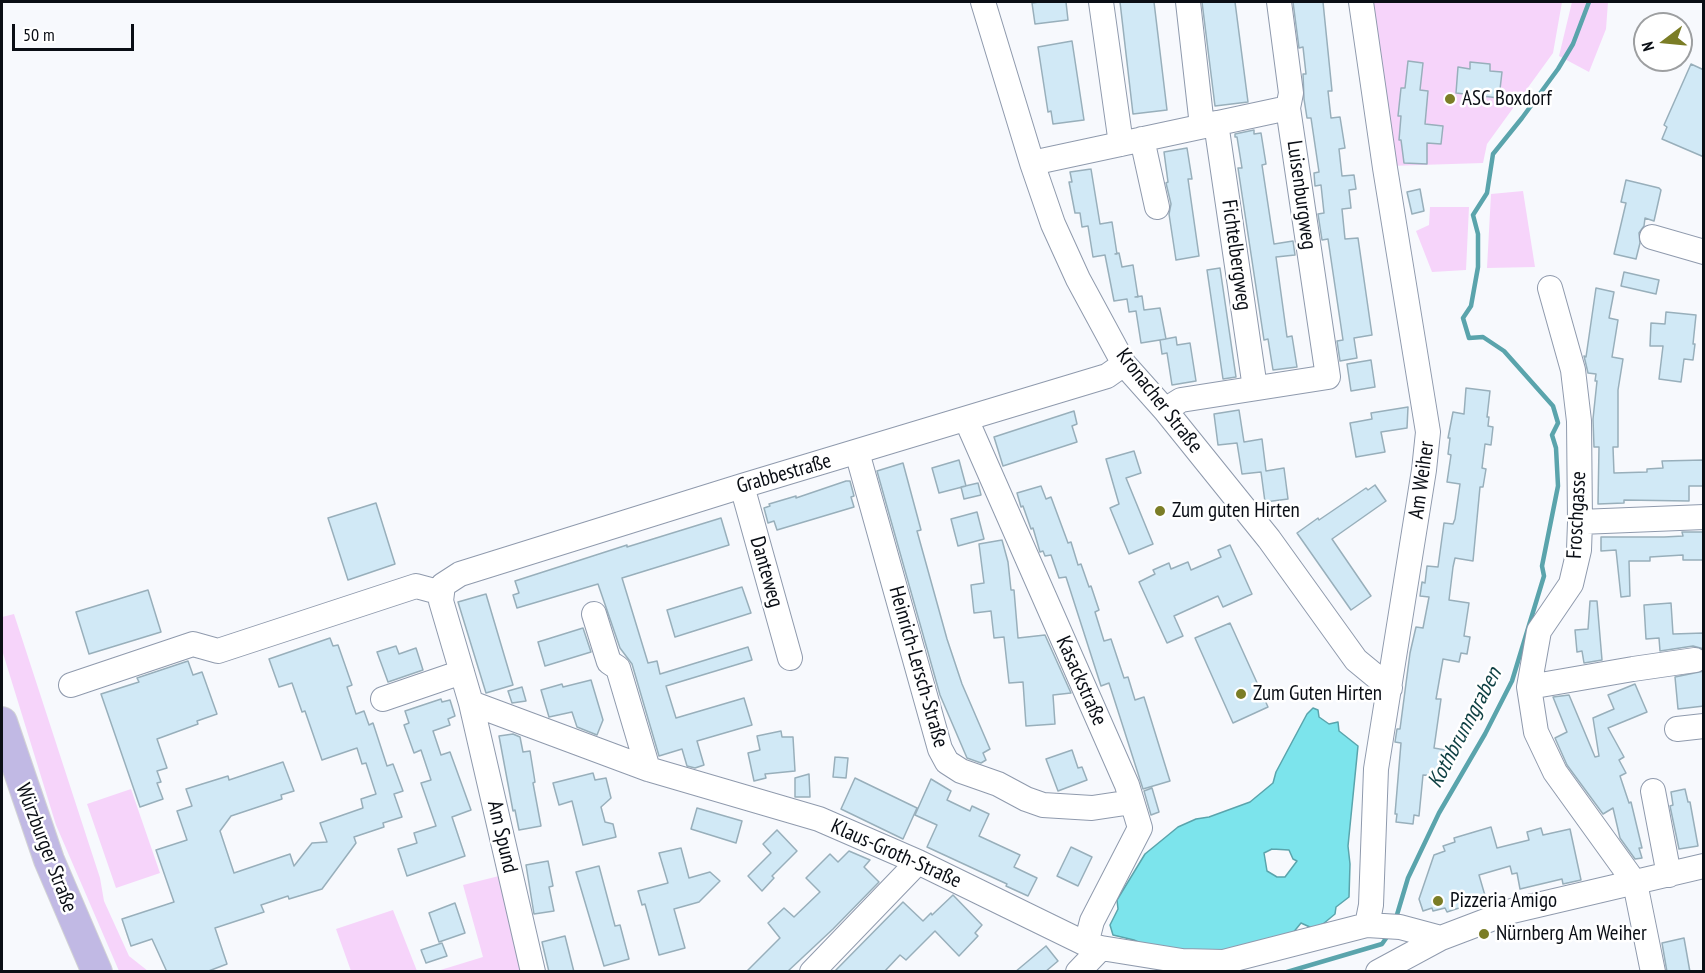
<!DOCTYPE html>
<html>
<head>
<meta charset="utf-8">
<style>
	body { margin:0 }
	#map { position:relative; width:1705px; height:973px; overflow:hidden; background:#f7f9fd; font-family:"PT Sans Narrow",sans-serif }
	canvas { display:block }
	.frame { position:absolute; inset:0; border:3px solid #0a0e15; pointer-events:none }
	.north { position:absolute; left:1633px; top:12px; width:60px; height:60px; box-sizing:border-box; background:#fff; border:2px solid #9d9fa1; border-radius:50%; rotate:254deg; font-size:16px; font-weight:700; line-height:24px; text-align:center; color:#0a0e15 }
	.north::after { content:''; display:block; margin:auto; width:21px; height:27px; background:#7b7d26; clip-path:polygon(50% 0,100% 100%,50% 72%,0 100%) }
	.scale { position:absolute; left:12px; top:24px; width:122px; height:27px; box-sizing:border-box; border:3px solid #0a0e15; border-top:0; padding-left:8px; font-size:18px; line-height:21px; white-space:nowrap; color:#0a0e15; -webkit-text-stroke:4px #fff; paint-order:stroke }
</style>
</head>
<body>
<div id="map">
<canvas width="1705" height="973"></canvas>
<div class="frame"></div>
<div class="north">N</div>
<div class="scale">50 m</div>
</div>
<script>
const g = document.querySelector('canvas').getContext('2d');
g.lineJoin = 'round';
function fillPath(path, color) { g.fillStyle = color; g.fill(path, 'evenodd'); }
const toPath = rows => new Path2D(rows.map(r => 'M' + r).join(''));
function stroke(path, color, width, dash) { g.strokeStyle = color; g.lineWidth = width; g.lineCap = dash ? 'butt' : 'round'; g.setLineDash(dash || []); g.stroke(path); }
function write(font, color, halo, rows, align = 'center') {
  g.font = font + ' "PT Sans Narrow",sans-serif'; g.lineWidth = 5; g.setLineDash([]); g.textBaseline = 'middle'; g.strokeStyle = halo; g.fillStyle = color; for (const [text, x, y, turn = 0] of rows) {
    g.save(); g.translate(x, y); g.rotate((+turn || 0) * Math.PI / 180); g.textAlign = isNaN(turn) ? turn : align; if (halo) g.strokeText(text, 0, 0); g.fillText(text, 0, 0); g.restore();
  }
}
const green = toPath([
	[1366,2,1562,2,1553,53,1487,144,1483,163,1389,166],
	[1572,2,1608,2,1606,29,1589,72,1559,56],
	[1523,191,1535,267,1487,268,1491,194],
	[1430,207,1469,207,1466,270,1432,272,1416,231,1429,225],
	[14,614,100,878,104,901,129,956,148,971,119,971,56,825,2,650,2,617],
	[131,789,160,873,116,888,87,804],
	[499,876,522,971,434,972,483,957,463,885],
	[393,910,417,971,351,971,336,929]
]);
const water = toPath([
	[1313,708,1318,710,1319,717,1329,724,1338,722,1339,731,1358,746,1348,846,1350,864,1349,897,1336,907,1335,914,1323,924,1312,928,1301,923,1292,934,1219,953,1149,947,1134,940,1113,935,1110,925,1118,909,1117,900,1145,854,1178,827,1196,819,1209,817,1250,802,1273,783,1276,772,1307,714,1313,708],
	[1272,849,1289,850,1293,859,1297,861,1285,877,1277,877,1267,871,1264,853,1272,849]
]);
const stream = toPath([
	[1396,918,1408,878,1439,813,1485,734,1512,681,1544,576,1542,566,1558,486,1556,448,1552,435,1558,423,1553,406,1504,351,1483,337,1469,338,1463,318,1471,306,1478,267,1478,234,1473,215,1487,193,1493,154,1522,118,1558,69,1573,44,1589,2],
	[1287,972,1382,944,1389,934]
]);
const building = toPath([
	[1039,2,1066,2,1068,20,1035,24,1032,3,1039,2],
	[1120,2,1154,2,1167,110,1133,114,1120,2],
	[1202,2,1235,2,1248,102,1215,106,1202,2],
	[1293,2,1323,2,1332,91,1328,91,1331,118,1340,117,1345,148,1339,149,1342,176,1354,175,1356,189,1349,190,1351,208,1342,209,1345,239,1358,238,1372,335,1354,338,1357,358,1340,361,1337,341,1343,340,1328,239,1322,240,1318,214,1324,213,1321,185,1315,186,1314,173,1319,172,1311,118,1307,118,1304,99,1303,74,1306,74,1303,47,1299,48,1293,2],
	[1072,41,1084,120,1053,124,1051,111,1048,112,1038,47,1072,41],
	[1408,61,1423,63,1420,90,1428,91,1425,124,1443,126,1441,144,1427,143,1427,164,1404,163,1401,140,1399,140,1401,116,1398,116,1401,88,1405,88,1408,61],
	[1470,62,1490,64,1490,71,1502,72,1499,98,1456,93,1458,67,1470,69,1470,62],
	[1691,64,1704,70,1704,157,1662,139,1667,127,1664,125,1691,64],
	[1254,130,1254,134,1261,133,1266,164,1262,165,1274,244,1293,241,1295,255,1276,257,1287,337,1292,336,1297,367,1273,370,1268,339,1264,340,1238,168,1242,168,1237,137,1235,137,1235,134,1254,130],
	[1187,148,1192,179,1188,179,1199,256,1176,260,1169,214,1171,204,1166,183,1168,182,1164,152,1187,148],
	[1091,169,1100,224,1112,222,1117,254,1115,254,1119,253,1122,267,1133,265,1138,297,1135,297,1142,296,1144,310,1160,308,1166,339,1141,343,1136,311,1129,312,1127,299,1114,301,1105,255,1093,257,1088,226,1082,227,1080,213,1075,213,1069,182,1072,182,1070,172,1091,169],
	[1626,180,1659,188,1661,190,1654,221,1645,218,1644,226,1639,233,1640,243,1636,259,1614,254,1626,203,1621,202,1626,180],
	[1420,189,1424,211,1412,214,1407,192,1420,189],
	[1220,268,1236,377,1223,379,1207,270,1220,268],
	[1624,272,1659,280,1656,294,1621,286,1624,272],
	[1596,288,1614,292,1609,318,1618,320,1612,357,1623,359,1618,390,1618,447,1613,447,1614,473,1647,472,1647,469,1663,468,1662,461,1704,460,1704,486,1689,486,1689,501,1624,500,1624,503,1598,504,1599,447,1594,447,1593,419,1597,381,1595,381,1596,374,1588,373,1584,356,1586,357,1596,288],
	[1666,312,1696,315,1693,344,1695,344,1693,360,1684,359,1681,382,1659,379,1663,346,1650,346,1651,323,1665,324,1666,312],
	[1176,337,1177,345,1190,343,1196,381,1172,385,1167,353,1162,354,1160,340,1176,337],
	[1371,360,1375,387,1351,391,1347,364,1371,360],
	[1466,388,1490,391,1487,417,1489,417,1488,426,1493,427,1491,445,1485,444,1482,468,1486,469,1483,487,1480,487,1473,561,1455,558,1453,567,1449,600,1469,603,1464,636,1470,637,1467,654,1461,653,1459,662,1443,659,1436,699,1441,699,1434,748,1451,751,1449,769,1443,768,1442,776,1423,775,1419,816,1414,815,1413,824,1396,822,1397,814,1395,814,1401,743,1395,742,1397,729,1400,729,1410,653,1416,627,1423,628,1429,597,1420,596,1422,582,1425,583,1427,566,1438,567,1444,523,1453,524,1455,519,1460,484,1447,482,1451,455,1448,454,1450,438,1448,438,1453,412,1464,414,1466,388],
	[1408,407,1407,428,1381,432,1385,452,1356,457,1350,423,1372,419,1371,413,1408,407],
	[1239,410,1244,442,1262,439,1266,471,1284,468,1288,499,1265,502,1261,472,1242,474,1237,443,1218,445,1214,414,1239,410],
	[1074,411,1077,424,1072,426,1077,442,1003,466,994,437,1074,411],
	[1134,451,1141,473,1126,478,1153,544,1129,554,1110,508,1119,504,1106,459,1134,451],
	[959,460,966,486,939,493,932,468,959,460],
	[903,463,921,530,917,531,947,639,962,684,990,749,983,753,986,760,981,763,967,758,940,695,877,471,903,463],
	[846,481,850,481,854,496,851,497,854,507,777,530,774,521,768,523,764,508,770,506,769,504,796,496,796,498,846,481],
	[978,483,981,495,964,499,961,487,978,483],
	[1375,485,1386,501,1332,539,1371,596,1351,610,1297,533,1318,518,1319,520,1366,488,1368,490,1375,485],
	[1041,486,1046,499,1051,497,1068,543,1071,542,1078,565,1081,564,1089,587,1091,586,1099,610,1095,612,1104,641,1111,639,1124,678,1128,677,1135,700,1144,697,1170,781,1143,789,1109,683,1101,686,1066,577,1059,578,1051,555,1045,556,1043,551,1040,552,1033,528,1031,529,1023,506,1021,507,1017,493,1041,486],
	[376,503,395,564,348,580,328,518,376,503],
	[977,512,984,539,958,546,951,519,977,512],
	[721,518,729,545,622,578,648,663,657,661,660,674,748,647,752,660,666,686,676,718,744,698,752,725,697,741,704,765,695,768,687,766,682,749,659,756,632,664,620,648,598,584,517,608,513,595,519,593,515,581,627,545,627,547,721,518],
	[1682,532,1704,532,1704,560,1683,560,1683,555,1650,557,1650,561,1629,561,1630,596,1621,597,1616,550,1601,551,1601,537,1664,537,1683,536,1682,532],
	[1002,540,1008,562,1011,590,1014,590,1018,638,1045,635,1071,693,1053,695,1055,724,1026,726,1023,682,1009,683,1004,637,994,638,991,611,974,613,971,585,984,583,979,544,1002,540],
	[1230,545,1252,594,1223,607,1218,596,1174,616,1183,636,1167,643,1139,582,1155,574,1153,570,1169,563,1171,569,1188,562,1191,570,1221,557,1218,550,1230,545],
	[742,587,751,613,675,637,667,610,742,587],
	[148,590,161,632,89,654,76,612,148,590],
	[486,594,513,685,486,693,458,602,486,594],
	[1590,601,1597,601,1602,660,1584,663,1582,651,1577,652,1575,630,1588,629,1590,601],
	[1671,603,1673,634,1704,633,1704,649,1693,646,1660,651,1659,638,1646,639,1644,605,1671,603],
	[1230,623,1268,707,1233,723,1195,638,1230,623],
	[583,628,591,652,545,666,538,642,583,628],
	[330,638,333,646,338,645,352,685,347,687,356,714,364,711,369,725,373,723,387,766,393,764,403,791,394,794,402,817,383,823,384,827,354,837,356,843,322,889,289,899,288,896,261,905,264,912,215,928,227,964,206,972,167,972,152,939,131,946,122,919,174,902,156,850,187,840,177,811,192,806,186,789,228,776,229,780,283,762,294,791,281,795,282,799,231,816,220,831,234,873,290,854,294,866,312,843,327,842,320,823,363,808,361,799,376,794,366,763,362,764,357,748,322,760,305,711,302,712,292,683,279,687,269,659,330,638],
	[396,646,399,654,416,648,423,670,388,682,377,652,396,646],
	[188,661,193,675,202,672,217,714,197,721,198,724,157,739,167,768,157,771,161,782,157,783,163,799,140,807,101,694,139,682,137,678,188,661],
	[1704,671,1704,706,1678,709,1675,677,1704,671],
	[591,680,603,720,597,735,577,727,572,712,549,717,541,690,562,684,563,687,591,680],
	[1635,684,1647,712,1608,728,1624,757,1619,760,1626,773,1620,776,1629,803,1631,802,1642,848,1639,848,1642,858,1635,859,1620,838,1613,808,1603,814,1567,765,1555,738,1567,732,1553,697,1569,695,1595,757,1599,756,1593,718,1614,709,1608,695,1635,684],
	[522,687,526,701,512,703,508,691,522,687],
	[441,699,442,702,450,700,455,716,448,719,450,725,433,731,441,755,450,752,471,810,452,817,465,856,407,876,398,849,417,843,414,833,436,826,421,783,431,780,421,750,414,753,404,725,409,723,405,711,441,699],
	[781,731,782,737,793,737,795,771,765,774,766,778,754,781,748,753,760,750,757,736,781,731],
	[513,734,520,737,523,752,530,751,535,782,533,783,541,826,519,830,515,810,513,811,499,736,513,734],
	[1072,750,1078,768,1082,767,1087,780,1058,791,1046,759,1072,750],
	[835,757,848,758,846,778,833,777,835,757],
	[593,773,595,780,606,778,611,798,601,807,605,822,613,824,616,837,583,845,572,801,559,805,553,783,593,773],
	[809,774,810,797,795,797,795,778,809,774],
	[855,778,917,808,903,839,841,809,855,778],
	[931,779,951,791,947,800,970,811,972,806,989,814,979,836,1020,855,1014,867,1037,878,1028,896,1006,886,1007,884,927,847,937,825,915,815,931,779],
	[1152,788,1159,812,1151,815,1144,791,1152,788],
	[1685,789,1688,802,1690,802,1698,846,1679,849,1670,806,1673,805,1671,792,1685,789],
	[697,808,742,821,736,843,691,829,697,808],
	[1491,827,1497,848,1529,840,1527,832,1541,828,1543,835,1570,829,1581,880,1563,884,1562,879,1520,889,1517,873,1512,874,1510,866,1479,875,1486,899,1447,912,1445,908,1433,911,1432,908,1423,911,1419,899,1434,855,1445,851,1443,846,1455,842,1454,838,1491,827],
	[777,830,797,851,772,876,774,878,762,891,748,876,771,853,763,844,777,830],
	[1071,847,1092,857,1078,886,1057,876,1071,847],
	[681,848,689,878,710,872,720,881,699,902,674,909,685,948,659,955,645,904,642,905,638,891,668,883,659,853,681,848],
	[849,851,870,860,864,867,879,882,833,929,787,972,746,972,780,938,768,923,784,908,794,917,820,892,806,878,830,854,838,862,849,851],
	[548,861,553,886,549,887,554,911,534,914,526,865,548,861],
	[599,866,615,926,620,925,629,959,604,966,576,872,599,866],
	[953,895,982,925,975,933,978,936,959,956,935,931,906,960,900,955,884,972,834,972,903,902,923,921,931,913,932,915,953,895],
	[455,903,465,933,439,942,429,913,455,903],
	[565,936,574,972,549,972,542,942,565,936],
	[1684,938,1690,972,1667,972,1662,943,1684,938],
	[442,943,447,956,426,963,421,950,442,943],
	[1046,946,1058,961,1045,972,1015,972,1046,946]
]);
const minor = toPath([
	[983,2,1032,163,1053,224,1078,279,1124,364,1165,410,1269,539,1356,660,1390,688],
	[1101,2,1121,144],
	[1188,2,1202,126],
	[1279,2,1291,93,1288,108],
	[1361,2,1385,168,1428,432,1424,470,1376,769,1371,905,1367,925],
	[1216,123,1255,388],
	[1142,139,1157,207],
	[1032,163,1288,108,1328,377,1181,400,1165,410],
	[1652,237,1704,252],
	[1550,288,1573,370,1579,421,1580,522,1579,550,1571,584,1539,631,1529,687,1536,732,1555,772,1635,883,1653,972],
	[1124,364,1107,376,742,486,460,574,443,585,441,601,471,703,648,769,819,819,918,862,1086,944,1101,948,1182,961,1223,962,1367,925,1400,927,1441,938],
	[966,419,1127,785,1140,828,1092,921,1086,944],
	[857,452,940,749,947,762,961,771,998,784,1026,799,1043,805,1092,808,1132,802],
	[742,486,790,658],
	[1580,522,1704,517],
	[594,614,609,662,618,668,648,769],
	[71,685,193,644,218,651,416,586,442,593],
	[1529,687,1633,669,1695,660],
	[383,699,462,672],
	[471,703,533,972],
	[1677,729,1704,726],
	[1653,791,1669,875],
	[812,972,918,862],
	[1078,972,1101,948],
	[1378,972,1441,938,1512,911,1704,866]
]);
const major = toPath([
	[2,722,49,860,97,972]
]);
const markers = [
	[1450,99,6,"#7b7d26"],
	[1160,511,6,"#7b7d26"],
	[1241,694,6,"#7b7d26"],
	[1438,901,6,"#7b7d26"],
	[1484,934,6,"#7b7d26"]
];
const poiNames = [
	["ASC Boxdorf",1462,99],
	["Zum guten Hirten",1172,511],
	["Zum Guten Hirten",1253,694],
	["Pizzeria Amigo",1450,901],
	["Nürnberg Am Weiher",1496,934]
];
const streetNames = [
	["Luisenburgweg",1301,195,82],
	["Fichtelbergweg",1236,255,82],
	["Kronacher Straße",1159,401,52],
	["Grabbestraße",784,474,-16],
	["Am Weiher",1422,480,-82],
	["Froschgasse",1577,515,-87],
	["Danteweg",766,572,74],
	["Heinrich-Lersch-Straße",918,667,74],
	["Kasackstraße",1081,681,66],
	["Am Spund",502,837,77],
	["Würzburger Straße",46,848,69],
	["Klaus-Groth-Straße",896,854,24]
];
const waterNames = [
	["Kothbrunngraben",1465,728,-62]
];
fillPath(green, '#f6d4fa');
fillPath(water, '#7ce4ec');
stroke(water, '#5aa4ac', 1.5);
stroke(stream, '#5aa4ac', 4.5);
fillPath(building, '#d1e9f6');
stroke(building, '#98afbb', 1.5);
stroke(minor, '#8f9aad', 26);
stroke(major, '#d3d4d5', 32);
stroke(minor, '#fff', 24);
stroke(major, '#c1b9e4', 30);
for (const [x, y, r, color] of markers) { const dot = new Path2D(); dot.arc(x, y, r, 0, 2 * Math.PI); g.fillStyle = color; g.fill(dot); stroke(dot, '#fff', 2); }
write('21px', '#0a0e15', '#fff', poiNames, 'left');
write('21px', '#0a0e15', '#fff', streetNames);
write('italic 22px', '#0d3f42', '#fff', waterNames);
</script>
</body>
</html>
